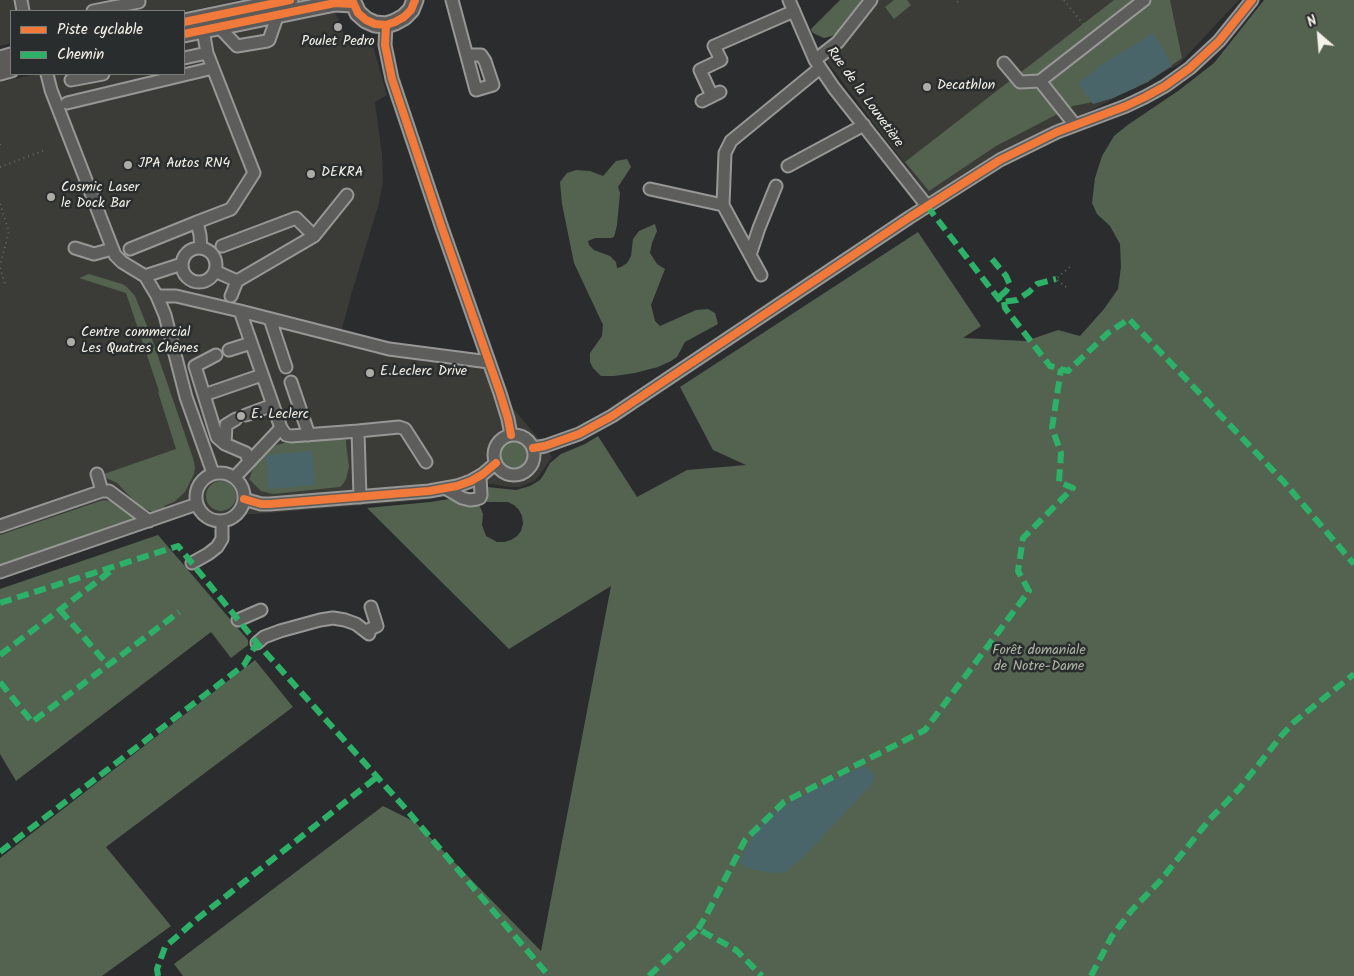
<!DOCTYPE html>
<html>
<head>
<meta charset="utf-8">
<style>
	body { margin:0 }
	#map { position:relative; width:1354px; height:976px; overflow:hidden; background:#2b2c2d; font-family:Kalam,sans-serif }
	canvas { display:block }
	.legend { position:absolute; left:10px; top:10px; width:175px; height:65px; box-sizing:border-box; background:#2a2d2e; border:1px solid #7b7b78; margin:0; padding:6px 9px; list-style:none; font-size:15px; color:#f4f1e8 }
	.legend li { display:flex; align-items:center; gap:10px; height:25px }
	.legend b { width:25px; border:1px solid #7b7b78 }
	.north { position:absolute; left:1294px; top:10px; width:50px; height:50px; -webkit-text-stroke:4px #2a2d2e; paint-order:stroke; rotate:333deg; font-size:14px; font-weight:700; line-height:20px; text-align:center; color:#f4f1e8 }
	.north::after { content:''; display:block; margin:auto; width:18px; height:22px; background:#f4f1e8; clip-path:polygon(50% 0,100% 100%,50% 72%,0 100%) }
</style>
</head>
<body>
<div id="map">
<canvas width="1354" height="976"></canvas>
<ul class="legend">
<li><b style="height:6px;background:#f17a3a"></b>Piste cyclable</li>
<li><b style="height:6px;background:#2db169"></b>Chemin</li>
</ul>
<div class="north">N</div>
</div>
<script>
const g = document.querySelector('canvas').getContext('2d');
g.lineJoin = 'round';
function fillPath(path, color) { g.fillStyle = color; g.fill(path, 'evenodd'); }
const toPath = rows => new Path2D(rows.map(r => 'M' + r).join(''));
function stroke(path, color, width, dash) { g.strokeStyle = color; g.lineWidth = width; g.lineCap = dash ? 'butt' : 'round'; g.setLineDash(dash || []); g.stroke(path); }
function write(font, color, halo, rows, align = 'center') {
  g.font = font + ' Kalam,sans-serif'; g.lineWidth = 5; g.setLineDash([]); g.textBaseline = 'middle'; g.strokeStyle = halo; g.fillStyle = color; for (const [text, x, y, turn = 0] of rows) {
    g.save(); g.translate(x, y); g.rotate((+turn || 0) * Math.PI / 180); g.textAlign = isNaN(turn) ? turn : align; if (halo) g.strokeText(text, 0, 0); g.fillText(text, 0, 0); g.restore();
  }
}
const built = toPath([
	[0,0,240,0,184,12,11,11,11,43,0,46],
	[869,0,1239,0,1179,64,929,196,822,55],
	[335,12,341,25,347,44,371,39,387,95,375,102,382,154,383,182,379,203,352,292,341,332,406,348,489,362,500,393,545,446,552,457,539,476,534,481,520,487,508,487,493,484,488,484,455,495,425,500,256,514,237,514,230,519,222,521,211,519,206,516,199,508,0,572,0,82,37,74,184,74,184,44]
]);
const green = toPath([
	[840,0,865,0,838,34,837,33,832,36,824,38,815,34,812,32,811,29],
	[894,0,907,0,911,5,894,19,885,7],
	[1114,0,1170,0,1182,58,1148,82,1113,98,1073,106,996,146,929,191,905,162],
	[1264,0,1354,0,1354,976,183,976,174,964,383,806,415,822,541,951,611,586,509,649,367,508,430,502,449,499,462,503,479,504,483,514,482,525,486,536,497,542,504,542,511,540,517,536,521,531,523,524,522,516,519,510,514,505,508,502,487,502,485,496,487,487,516,490,530,486,540,480,544,474,550,463,561,454,585,444,598,436,637,497,687,470,746,465,713,450,680,387,918,232,981,326,963,338,1026,341,1058,330,1080,336,1104,309,1118,289,1121,267,1120,244,1110,226,1097,214,1092,203,1095,178,1102,156,1114,136,1129,124,1178,91,1214,63],
	[627,159,631,167,618,187,620,193,617,225,614,237,611,238,595,238,588,241,589,245,594,250,610,256,616,262,617,268,621,267,627,263,631,256,633,239,639,231,655,224,657,231,652,243,650,253,657,264,665,269,651,305,655,321,660,326,696,310,708,309,715,313,718,324,685,342,677,357,671,361,658,367,635,373,614,376,601,376,593,368,590,362,590,353,602,336,603,325,574,263,562,204,560,182,567,173,576,170,590,171,603,176,616,161],
	[89,274,122,284,127,287,135,296,151,336,193,458,195,467,194,474,185,492,174,502,164,506,165,509,158,512,152,512,137,504,117,483,106,478,104,474,176,449,158,392,159,391,126,293,79,278],
	[341,438,346,440,346,443,349,467,346,479,343,484,340,487,273,494,261,491,249,479,253,469,272,446,284,443],
	'498 454a16 16 0 1 1 32 0a16 16 0 1 1-32 0Z',
	'206 496a15 15 0 1 1 30 0a15 15 0 1 1-30 0Z',
	[103,500,113,501,135,516,134,519,133,520,0,566,0,535],
	[158,535,248,640,248,645,231,658,211,632,16,781,0,754,0,589],
	[255,660,293,707,106,847,171,926,102,976,0,976,0,858]
]);
const water = toPath([
	[1153,33,1164,50,1172,66,1135,88,1110,99,1093,104,1078,83,1101,65],
	[312,451,315,485,268,489,266,455],
	[865,766,874,774,874,780,872,784,808,852,786,872,773,873,752,869,746,867,739,862,755,832,771,814,790,802,828,782]
]);
const path = toPath([
	[1064,0,1087,29],
	[957,2,960,0],
	[0,144,0,147],
	[0,167,43,151],
	[0,204,9,231,0,266],
	[0,268,6,287],
	[1066,287,1056,279,1072,265]
]);
const minor = toPath([
	[21,0,23,11],
	[452,0,476,90,493,85,485,61,481,55,467,55],
	[789,0,815,60,834,88,927,206],
	[93,11,139,2],
	[386,25,385,45,392,79,442,228,500,393,508,419,511,435],
	[219,27,237,46,267,41,269,40,278,14],
	[203,30,207,53],
	[184,58,207,53,254,173,231,209,197,222],
	[815,60,838,42,871,0],
	[1004,63,1020,82,1040,81,1144,0],
	[47,74,51,90,115,255,122,262,145,276,157,296,165,315,186,397,213,473],
	[71,80,103,74],
	[1040,81,1075,125],
	[712,96,700,70,721,60,714,46,794,11],
	[702,101,720,92],
	[67,103,213,68],
	[788,166,864,125],
	[650,189,723,205],
	[222,246,296,218,314,236],
	[75,248,94,254,112,249],
	'182 265a17 17 0 1 1 34 0a17 17 0 1 1-34 0Z',
	[130,249,197,222,200,235,201,248],
	[750,255,759,228,776,186],
	[215,271,237,281],
	[761,275,723,205,725,153,731,141,820,68],
	[145,276,182,264],
	[157,296,176,296,240,311,281,428,286,435,291,436,358,431,360,497],
	[231,296,237,281,314,236,347,195],
	[240,311,389,349,489,362],
	[270,319,286,367],
	[229,350,251,343],
	[216,355,195,366,217,437,225,444,246,453,249,462],
	[291,382,309,435],
	[204,395,262,375],
	[246,415,273,405],
	[358,431,399,427,405,429,426,462],
	'494 455a20 20 0 1 1 40 0a20 20 0 1 1-40 0Z',
	[225,444,226,425,236,419],
	[533,448,545,446,579,434,612,416,910,217,1000,160,1057,132,1126,106,1145,97,1165,86,1190,68,1205,54,1219,41,1252,0],
	'196 497a24 24 0 1 1 48 0a24 24 0 1 1-48 0Z',
	[235,477,281,428],
	[445,488,462,498,470,500,477,499,480,498,481,495,480,476],
	[102,491,109,491,149,521],
	[244,499,261,504,270,504,429,491,457,486,471,481,483,474,496,463],
	[0,526,102,491,97,474],
	[192,563,208,554,217,547,222,539,222,521],
	[0,572,197,504],
	[238,620,261,610],
	[366,631,377,626,371,607],
	[257,643,264,637,280,631,320,620,333,618,345,620,356,624,369,634]
]);
const major = toPath([
	[352,0,358,13,366,20,375,24,386,25,395,22,404,17,411,10,415,0],
	[184,22,290,0],
	[184,34,335,3,353,4],
	[0,59,11,56],
	[0,72,11,69]
]);
const quiet = toPath([
	[927,206,1001,302,1017,300,1029,292,1037,284,1056,279],
	[992,259,1006,276,1010,285,1006,291,998,298],
	[1004,302,1005,308,1050,366,1068,371,1108,333,1129,319,1283,481,1354,564],
	[0,603,178,546,257,643,405,808,549,976],
	[60,610,108,665],
	[0,655,111,571],
	[0,682,32,722,179,612],
	[0,852,244,665,257,643],
	[698,929,707,914,745,840,784,802,925,730,1029,591,1018,571,1023,538,1073,488,1059,482,1061,453,1052,428,1061,369],
	[158,976,157,969,165,947,197,919,377,777],
	[649,976,698,929,736,950,762,976],
	[1091,976,1112,936,1132,910,1160,881,1210,819,1239,789,1282,735,1294,722,1354,674]
]);
const cycleway = toPath([
	[352,0,358,13,366,20,375,24,386,25,395,22,404,17,411,10,415,0],
	[184,22,290,0],
	[386,25,385,45,392,79,442,228,500,393,508,419,511,435],
	[184,34,335,3,353,4],
	[533,448,545,446,579,434,612,416,910,217,1000,160,1057,132,1126,106,1145,97,1165,86,1190,68,1205,54,1219,41,1252,0],
	[244,499,261,504,270,504,429,491,457,486,471,481,483,474,496,463]
]);
const markers = [
	[338,27,5,"#aeaca7"],
	[927,87,5,"#aeaca7"],
	[128,165,5,"#aeaca7"],
	[311,174,5,"#aeaca7"],
	[51,197,5,"#aeaca7"],
	[71,342,5,"#aeaca7"],
	[370,373,5,"#aeaca7"],
	[241,416,5,"#aeaca7"]
];
const poiNames = [
	["Poulet Pedro",338,43,"center"],
	["Decathlon",937,87],
	["JPA Autos RN4",138,165],
	["DEKRA",321,174],
	["Cosmic Laser",61,189],
	["le Dock Bar",61,205],
	["Centre commercial",81,334],
	["Les Quatres Chênes",81,350],
	["E.Leclerc Drive",380,373],
	["E. Leclerc",251,416]
];
const streetNames = [
	["Rue de la Louvetière",864,98,54]
];
const parkNames = [
	["Forêt domaniale",1039,652],
	["de Notre-Dame",1039,668]
];
fillPath(built, '#3b3b37');
fillPath(green, '#536350');
fillPath(water, '#4a656a');
stroke(minor, '#979796', 15);
stroke(major, '#979796', 19);
stroke(path, '#646464', 2, [1, 4]);
stroke(minor, '#5d5d5c', 11);
stroke(major, '#5c5b59', 15);
stroke(quiet, '#2db169', 6, [12, 6]);
stroke(cycleway, '#f17a3a', 8);
for (const [x, y, r, color] of markers) { const dot = new Path2D(); dot.arc(x, y, r, 0, 2 * Math.PI); g.fillStyle = color; g.fill(dot); stroke(dot, '#2a2d2e', 2); }
write('14px', '#f4f1e8', '#2a2d2e', poiNames, 'left');
write('14px', '#f4f1e8', '#2a2d2e', streetNames);
write('14px', '#aeb5a6', '#2a2d2e', parkNames);
</script>
</body>
</html>
